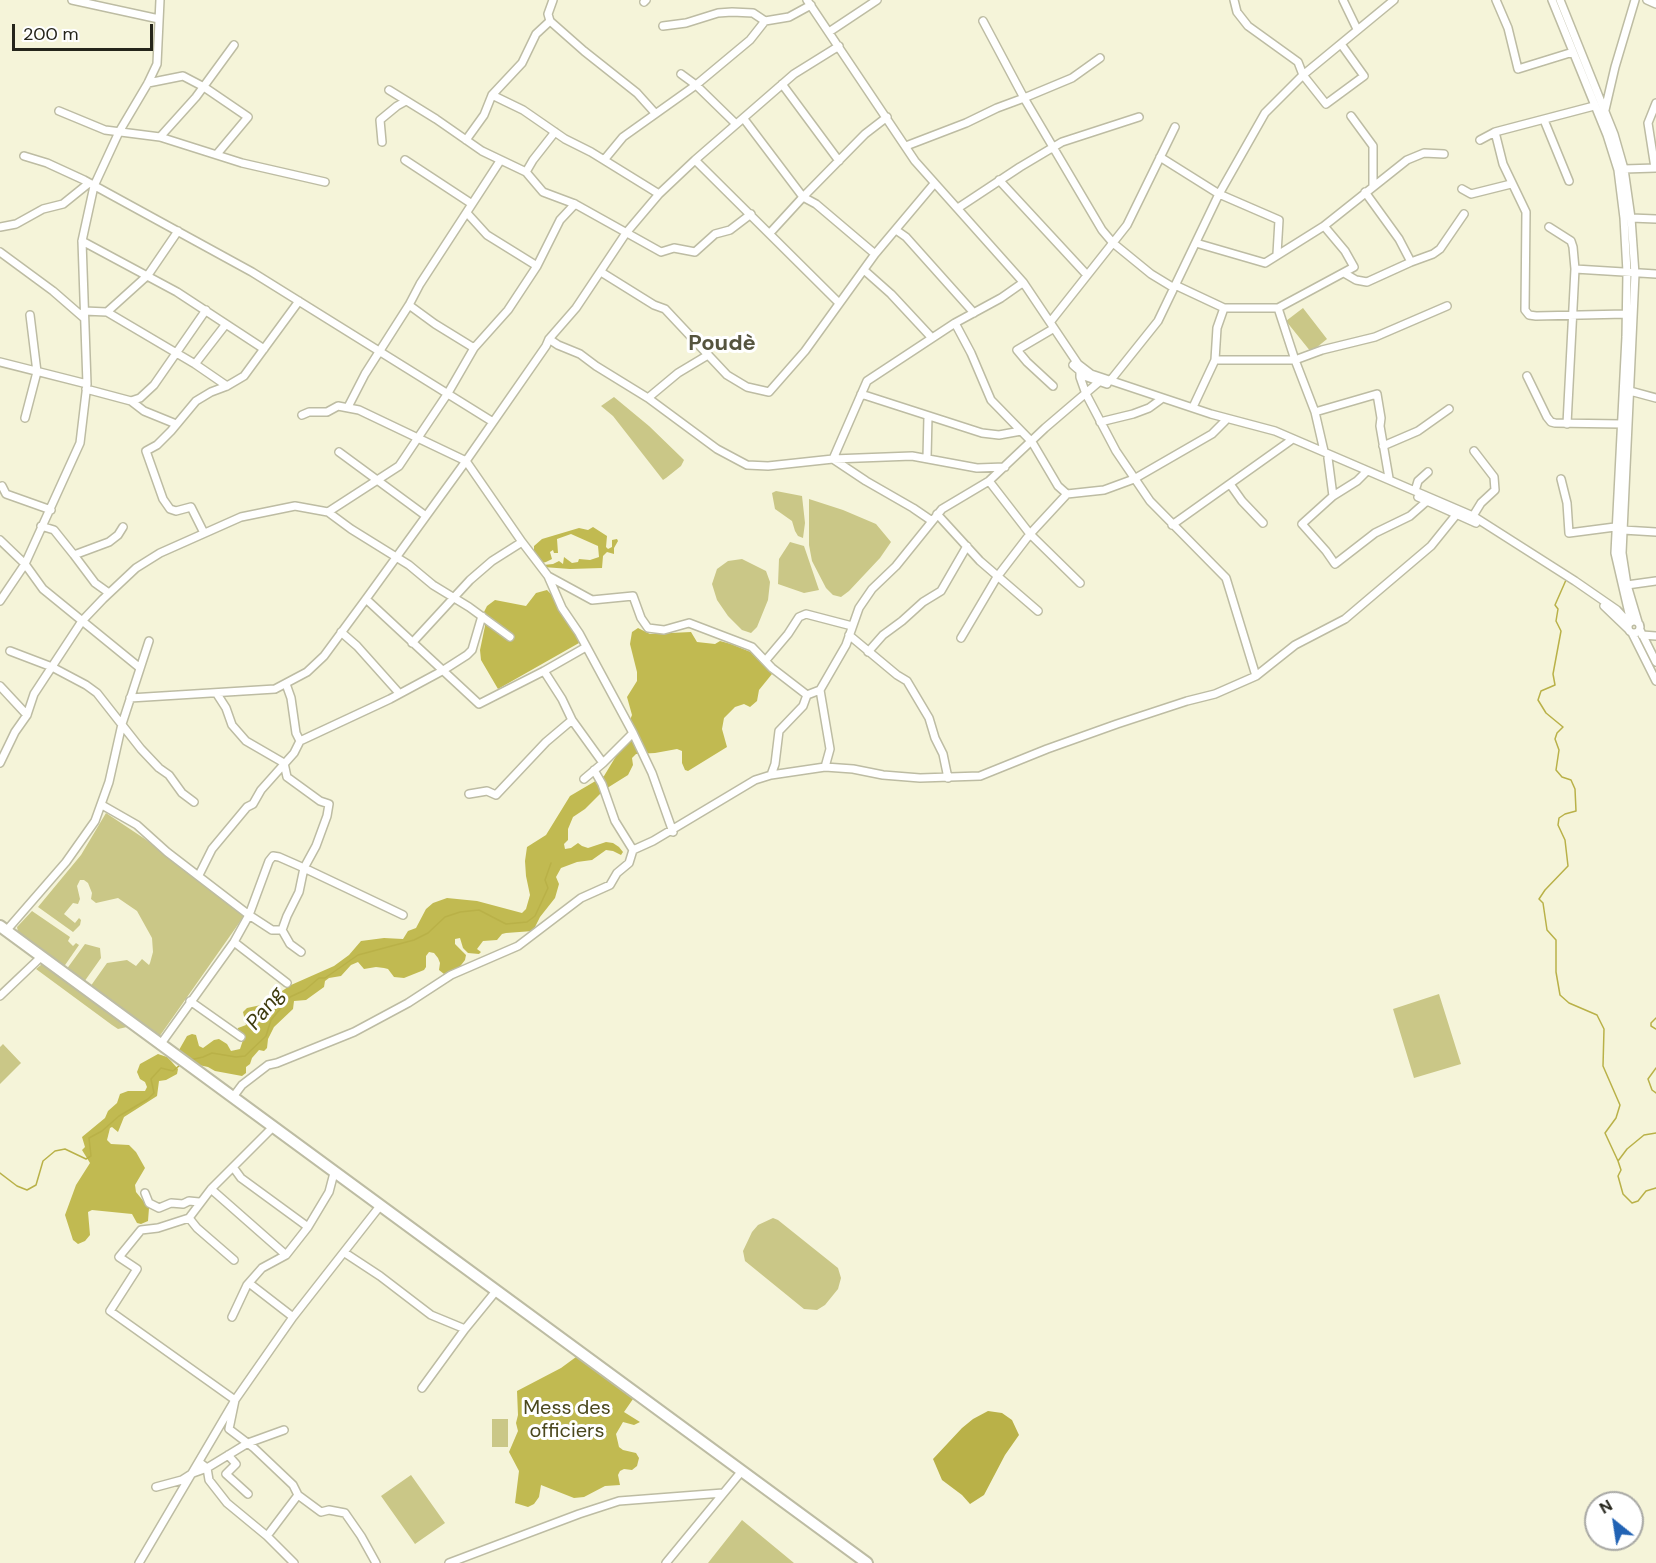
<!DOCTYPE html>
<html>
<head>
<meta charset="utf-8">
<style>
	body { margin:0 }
	#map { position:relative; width:1656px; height:1563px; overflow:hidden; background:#f5f4d9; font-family:"DM Sans",sans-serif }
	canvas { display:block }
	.north { position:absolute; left:1584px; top:1491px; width:60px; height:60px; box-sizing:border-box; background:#fff; border:2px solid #a8a8a4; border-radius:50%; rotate:330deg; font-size:16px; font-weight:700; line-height:24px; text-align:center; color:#25251b }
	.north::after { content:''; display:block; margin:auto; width:21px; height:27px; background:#2263b4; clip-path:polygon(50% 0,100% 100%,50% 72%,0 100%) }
	.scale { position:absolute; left:12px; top:24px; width:141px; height:27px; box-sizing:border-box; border:3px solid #25251b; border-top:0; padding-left:8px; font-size:18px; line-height:21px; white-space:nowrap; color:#25251b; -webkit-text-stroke:4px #fff; paint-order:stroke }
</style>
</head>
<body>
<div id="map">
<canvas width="1656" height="1563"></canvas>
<div class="north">N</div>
<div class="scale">200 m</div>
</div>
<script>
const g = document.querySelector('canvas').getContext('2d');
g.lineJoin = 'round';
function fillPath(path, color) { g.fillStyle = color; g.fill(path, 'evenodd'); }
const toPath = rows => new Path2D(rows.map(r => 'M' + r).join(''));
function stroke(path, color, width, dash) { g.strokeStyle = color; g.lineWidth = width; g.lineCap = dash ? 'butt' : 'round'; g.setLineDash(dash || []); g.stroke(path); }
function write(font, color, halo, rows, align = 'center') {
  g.font = font + ' "DM Sans",sans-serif'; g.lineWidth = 6; g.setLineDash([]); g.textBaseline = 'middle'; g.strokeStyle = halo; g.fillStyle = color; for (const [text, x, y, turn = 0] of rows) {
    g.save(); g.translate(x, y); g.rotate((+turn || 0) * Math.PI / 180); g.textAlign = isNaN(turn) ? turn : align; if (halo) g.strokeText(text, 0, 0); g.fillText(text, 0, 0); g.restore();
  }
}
const green = toPath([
	[1303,308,1327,339,1311,352,1286,321],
	[614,397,649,426,680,456,684,460,681,466,666,478,663,480,613,416,601,406],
	[776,491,802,496,805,523,803,538,798,536,795,531,792,521,775,509,772,493],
	[809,499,843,510,876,524,891,542,880,558,849,591,841,597,833,595,826,588,812,561,809,545],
	[790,542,804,546,819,590,804,593,778,584,779,559],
	[742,559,766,571,770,582,768,600,757,627,751,633,742,630,728,616,717,600,712,584,717,569,728,561],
	[106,813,145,839,244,916,159,1037,90,987,107,963,127,960,136,966,142,959,149,965,150,963,153,952,152,938,137,911,118,898,96,903,91,899,92,893,88,883,84,880,80,880,77,886,80,899,78,904,73,903,64,914,75,923,79,918,81,920,80,925,73,932,38,907,81,855],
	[32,911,70,937,68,941,73,946,76,943,79,945,63,968,18,932,17,927],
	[85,944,100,948,101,958,84,982,66,970],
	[42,964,126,1025,127,1027,118,1029,112,1025,36,969],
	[1439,994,1461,1064,1414,1078,1393,1009],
	[3,1044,21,1063,0,1084,0,1047],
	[773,1218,778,1220,838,1268,841,1278,838,1289,825,1305,817,1310,804,1309,745,1261,743,1251,752,1232,758,1225],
	[492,1419,508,1419,508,1447,492,1447],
	[411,1475,445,1523,415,1544,381,1496],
	[742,1520,794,1563,708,1563]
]);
const forest = toPath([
	[593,527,607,536,606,547,608,549,612,547,612,540,617,539,618,541,614,548,614,554,607,552,603,556,602,568,570,569,543,567,543,565,553,564,559,561,563,564,564,557,572,563,578,562,579,559,590,560,599,557,598,546,571,534,557,539,558,553,554,553,553,550,550,552,552,559,546,562,542,563,534,551,534,546,542,539,579,528,588,530],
	[547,590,554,597,563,616,576,634,579,643,498,689,481,660,480,650,485,626,483,614,487,606,495,600,526,606,536,593],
	[638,628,650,634,691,632,697,642,715,644,720,641,731,644,753,653,772,674,759,690,757,701,750,707,744,704,735,707,724,718,722,729,727,747,688,771,685,770,682,763,682,751,677,749,655,753,636,754,632,758,633,765,628,775,604,790,585,809,573,817,568,829,568,840,564,844,565,849,571,848,578,843,582,846,588,848,606,842,613,843,619,847,623,852,621,855,613,851,606,850,592,860,577,862,561,868,556,877,559,884,555,898,540,917,533,931,506,933,502,934,497,940,483,941,477,949,481,952,479,954,468,953,463,948,460,938,455,939,455,944,466,955,465,960,458,969,449,973,444,974,439,970,440,963,438,958,434,953,429,952,426,956,426,967,424,970,404,978,394,977,388,969,384,968,376,967,364,969,358,962,351,965,341,976,329,978,325,981,324,987,306,1000,294,1001,293,1009,274,1027,268,1039,267,1048,264,1051,259,1050,252,1058,250,1064,246,1067,246,1073,242,1076,215,1071,208,1067,194,1064,179,1050,187,1036,192,1034,196,1035,199,1046,203,1048,214,1040,219,1039,227,1044,231,1051,240,1049,244,1037,238,1032,238,1028,246,1025,243,1012,247,1008,261,1005,291,985,334,966,349,955,361,941,384,938,403,939,408,931,416,928,426,909,433,903,447,898,477,901,522,913,526,909,530,895,526,876,525,861,527,847,546,835,570,796,604,776,624,743,640,738,630,720,632,715,627,697,637,681,637,672,630,644,632,632],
	[158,1054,167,1057,171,1061,178,1069,177,1074,166,1080,159,1081,157,1096,124,1117,118,1132,112,1127,110,1128,107,1140,111,1144,129,1145,136,1152,145,1168,135,1185,136,1192,149,1208,148,1221,141,1224,137,1223,132,1214,92,1210,88,1212,90,1235,85,1241,78,1244,73,1240,65,1215,76,1185,90,1163,82,1150,85,1147,82,1137,105,1118,108,1111,117,1103,120,1094,128,1091,145,1091,147,1087,145,1082,140,1079,137,1072,140,1064],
	[576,1357,633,1399,624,1412,640,1422,634,1425,623,1422,616,1434,619,1447,623,1450,636,1453,639,1458,637,1466,632,1470,624,1469,620,1471,618,1475,620,1485,605,1486,584,1497,574,1498,541,1485,539,1497,534,1504,528,1507,515,1503,519,1471,509,1452,518,1431,516,1423,518,1415,517,1391,561,1368]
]);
const water = toPath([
	[988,1411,1002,1413,1012,1420,1019,1435,1005,1455,984,1495,970,1504,962,1495,942,1480,933,1459,962,1428,973,1419]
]);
const stream = toPath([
	[1566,580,1555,605,1558,609,1556,621,1561,631,1553,674,1555,685,1541,691,1538,700,1546,713,1563,727,1557,733,1555,739,1559,750,1556,770,1562,777,1571,780,1575,789,1576,811,1565,814,1559,818,1558,825,1565,840,1568,866,1545,890,1539,899,1543,903,1547,930,1556,940,1556,972,1560,995,1569,1003,1597,1015,1604,1029,1603,1066,1620,1105,1616,1118,1605,1133,1618,1161],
	[1656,1018,1651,1023,1651,1026,1656,1029],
	[190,1060,203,1057,212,1053,236,1057,245,1056,266,1036,271,1020,290,997,305,990,319,978,325,978,358,955,414,940,428,933,445,917,460,912,479,910,506,924,527,922,535,916,548,888,545,880,551,863],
	[1656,1068,1648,1079,1652,1090,1656,1093],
	[1656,1133,1644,1135,1627,1149,1618,1161,1621,1170,1618,1176,1623,1194,1632,1203,1638,1201,1646,1191,1656,1188],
	[0,1173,17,1186,27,1190,36,1185,43,1161,55,1151,65,1149,86,1159,91,1156,89,1138,102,1131,119,1116,148,1099,154,1093,151,1079,161,1068,173,1071,180,1065]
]);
const minor = toPath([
	[72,0,159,19],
	[807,0,915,161,1023,282,1078,364,1091,374,1211,414,1275,431,1473,516,1575,581,1617,610,1629,623],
	[1234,0,1237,12,1248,26,1298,62,1303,75,1326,104,1364,76,1341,44],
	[1343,0,1357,29],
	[1496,0,1508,28,1518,69,1573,52],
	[1552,0,1607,135,1618,170,1624,218,1627,272,1626,337,1615,553,1631,622],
	[1560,0,1614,134,1624,169,1631,218,1635,274,1622,553,1627,585,1638,622],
	[1647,0,1656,4],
	[644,2,646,0],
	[550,21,584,51,637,93,655,113],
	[983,21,1024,98,1072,78,1100,58],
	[663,26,686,23,718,13,732,12,753,13,765,21],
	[829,32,877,0],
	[681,74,696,85,736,124],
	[148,83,183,76,204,87,248,117,217,154],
	[782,84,839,161],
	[389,90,436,119,482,151,526,172,543,192,575,204,661,252,674,248,695,252,715,234,730,230,751,214],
	[492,95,523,110,565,139,591,152,659,194],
	[1605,110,1615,67,1635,0],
	[59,111,105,130,160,137,242,163,325,182],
	[1351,116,1373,146,1373,186],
	[744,119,803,197,816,204,875,254],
	[1544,120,1569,181],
	[1495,132,1503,164,1526,212,1525,310,1529,315,1536,316,1626,314],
	[160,137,196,97,234,45],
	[466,140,484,115,492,95,522,63,536,34,550,21,548,14,553,0],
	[1480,140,1495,132,1594,106],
	[382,142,380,120,397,106,406,101],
	[906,146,966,123,997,108,1024,98,1102,230,1113,243,1151,274,1174,288],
	[24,156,47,163,84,180,252,272,493,422],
	[1160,157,1219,194,1279,220,1277,254],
	[405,160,472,204],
	[604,160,623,137,696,85,750,40,765,21,789,17,811,5],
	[695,160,839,303],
	[1655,168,1648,123,1656,103],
	[1624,169,1656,168],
	[526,172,533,160,555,132],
	[999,180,1087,275],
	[1462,189,1471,194,1511,184],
	[1365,192,1399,239,1411,262],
	[958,208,1020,167,1062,142,1139,117],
	[467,213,487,235,537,266],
	[1631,218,1656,219],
	[0,227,16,224,43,209,63,204,89,183],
	[1549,227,1571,241,1573,247,1575,269,1567,424],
	[896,230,906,237,974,313],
	[770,233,803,197,865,134,887,117],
	[82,241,177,292,264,349],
	[1196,243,1265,263,1324,226,1407,160,1424,153,1444,154],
	[0,252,53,291,84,318],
	[1575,269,1656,274],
	[864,270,891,294,932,338],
	[601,272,654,305,665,309,727,375,747,387,769,392,805,351,875,254,933,185],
	[1344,273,1356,280,1367,282,1411,262,1433,254,1440,249,1464,214],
	[1175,285,1224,308,1278,308,1354,267,1345,251,1324,226],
	[409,305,435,324,474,348],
	[1278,308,1295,360,1315,412,1324,451],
	[84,311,107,312,195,364,227,386],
	[107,312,148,275,178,231],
	[1051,321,1127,225,1175,127],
	[955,323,971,353,991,400,1032,442,1058,486,1067,494,1104,490,1134,479,1212,434,1225,421],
	[1051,330,1017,350,1027,362,1053,386],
	[549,339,558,345,580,354,596,366,648,398,717,449,747,465,768,466,833,459,912,456,977,468,1005,467],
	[1215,360,1295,360,1322,350,1375,337,1447,306],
	[0,362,87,384],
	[195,364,226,324],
	[1073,365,1087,377,1107,384],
	[1080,372,1080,377,1086,394,1116,451,1150,501,1226,578,1256,676],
	[1527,376,1547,417,1551,422,1555,423,1621,424],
	[1110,381,1158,321,1219,194,1265,113,1303,75,1394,0],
	[86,389,131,401,140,398,154,385,206,310],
	[1630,391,1656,398],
	[861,394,982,433,999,435,1021,431],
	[648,398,678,373,708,355],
	[131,401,144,411,176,424],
	[348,407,365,374,409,305,420,284,500,161],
	[1193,407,1215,360,1217,328,1224,308],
	[1315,412,1377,394,1381,418,1380,426,1389,478],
	[302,415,309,412,327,412,338,406,359,410,466,461,522,542,548,576,562,608,579,633,633,733,652,773,673,832],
	[25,418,37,372,30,315],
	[1100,422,1133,414,1149,408,1160,400],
	[1383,446,1418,431,1449,409],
	[339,452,426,516],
	[927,458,928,416],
	[1328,458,1333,496],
	[1365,473,1357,481,1333,496,1302,524,1326,551,1335,564,1375,533,1410,516,1427,501],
	[1561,479,1567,503,1569,533,1615,527,1623,530,1656,532],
	[989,481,1030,534,1080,583],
	[1230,484,1242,501,1263,523],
	[2,486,6,494,51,510],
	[1415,491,1418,481,1428,472],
	[1418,497,1476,523],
	[328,512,399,466,448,393,474,348,508,310,537,266,560,220,575,204],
	[937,514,980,561,1038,611],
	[1473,516,1481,503,1495,490,1494,477,1474,451],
	[932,521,913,508,866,481,833,459,867,381,955,323,1001,298,1021,284],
	[1172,525,1290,441],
	[41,526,54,530,74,555,109,542,118,535,123,527],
	[204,533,191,507,176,511,170,509,163,499,146,451,157,445,171,431,196,401,211,392,227,386,244,376,299,301],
	[0,540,25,564,43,589,140,668],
	[74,555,95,583,109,593],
	[548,576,592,600,633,596,641,618,648,628,664,630,689,623,752,647,772,668,807,695],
	[1627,585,1656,581],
	[366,599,479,704,544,671,586,647],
	[0,601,25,564,80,443,87,384,82,241,94,186,119,132,148,83,157,64,160,0],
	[1604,606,1628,629],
	'1628 627a6 6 0 1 1 12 0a6 6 0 1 1-12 0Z',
	[1640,630,1656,662],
	[341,632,357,646,399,693],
	[1632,633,1656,681],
	[849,635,897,675,907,681,929,718,935,738,943,754,948,778],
	[1642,635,1656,636],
	[961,638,997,577,1030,534,1067,494],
	[412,643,470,580,492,561,522,542],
	[10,651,52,667,86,685,97,693,141,749,159,768,169,775,182,793,194,802],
	[868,652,883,635,902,621,923,602,941,591,967,546],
	[766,660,788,634,799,617,806,614,852,626],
	[544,671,562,699,572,720,603,763],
	[286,684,291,698,296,733,300,741],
	[0,686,27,715],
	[217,694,226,708,232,725,246,741,284,763,287,777,320,801,329,804,327,816,316,846,304,868,299,892,287,916,282,930,290,944,301,952],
	[130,698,275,689,307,672,324,656,366,599,466,461,546,346,549,339,576,308,626,233,659,194,695,160,794,74,839,46],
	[0,763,15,732,27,715,34,694,82,621,103,599,136,568,160,553,241,517,295,506,328,512,351,529,409,565,433,585,469,607,510,637],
	[825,767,830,749,820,690,846,645,859,608,872,589,896,566,942,509,989,481,1045,428,1100,381],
	[594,770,602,784,615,821,633,850],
	[771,775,775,764,779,731,803,706,807,695,820,690],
	[584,779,603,763,633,733],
	[469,794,487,791,496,795,546,742,572,720],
	[102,805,137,825,167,852,249,915,272,930,282,930],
	[199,875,212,849,247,807,253,804,261,790,294,753,300,741,390,699,442,671,467,655,472,650,482,616],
	[6,931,66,862,95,821,109,782,122,724,149,641],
	[234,942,287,983],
	[0,996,41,957],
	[190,1001,241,1037],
	[160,1045,234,942,249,915,269,861,273,856,279,857,304,868,403,915],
	[233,1097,242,1085,268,1065,277,1063,354,1032,408,1003,451,975,518,946,581,898,610,885,617,873,629,863,633,850,653,841,755,780,771,775,825,767,853,769,883,775,920,778,980,776,1047,749,1117,724,1187,701,1215,694,1256,676,1295,645,1345,619,1431,546,1456,515],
	[272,1128,211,1189,189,1218,158,1228,141,1230,119,1257,137,1269,110,1311,235,1400,229,1429,254,1448,293,1485,298,1495,321,1512,329,1510,345,1513,361,1536,376,1563],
	[233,1167,241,1178,308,1227],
	[211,1189,286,1255],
	[145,1193,149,1203,159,1208,171,1203,183,1204,189,1201,199,1202],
	[189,1218,197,1228,234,1260],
	[345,1253,380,1276,431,1315,465,1329],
	[249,1283,293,1317],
	[232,1317,247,1285,262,1268,286,1255,308,1227,329,1192,334,1173],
	[422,1388,465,1329,496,1291],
	[228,1455,236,1464,226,1474,248,1494],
	[199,1462,207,1468,209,1480,227,1503,267,1536,294,1563],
	[156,1487,182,1480,193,1473,207,1468,248,1443,284,1430],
	[267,1536,298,1495],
	[139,1563,235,1400,293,1317,380,1206],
	[449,1563,579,1514,619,1501,723,1493],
	[666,1563,741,1472]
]);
const highway = toPath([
	[0,926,867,1563]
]);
const parkNames = [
	["Mess des",567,1409],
	["officiers",567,1432]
];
const waterNames = [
	["Pang",266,1009,-52]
];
const quarterNames = [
	["Poudè",722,344]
];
fillPath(green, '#cac787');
fillPath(forest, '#c1ba51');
fillPath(water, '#b9b148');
stroke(stream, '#b9b148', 1.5);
stroke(minor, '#bdbca3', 10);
stroke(highway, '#bdbca3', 14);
stroke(minor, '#fff', 7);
stroke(highway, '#fff', 10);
write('20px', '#4b481d', '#fff', parkNames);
write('italic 21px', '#3e3b0e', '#fff', waterNames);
write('bold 22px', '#55543e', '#fff', quarterNames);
</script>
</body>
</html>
